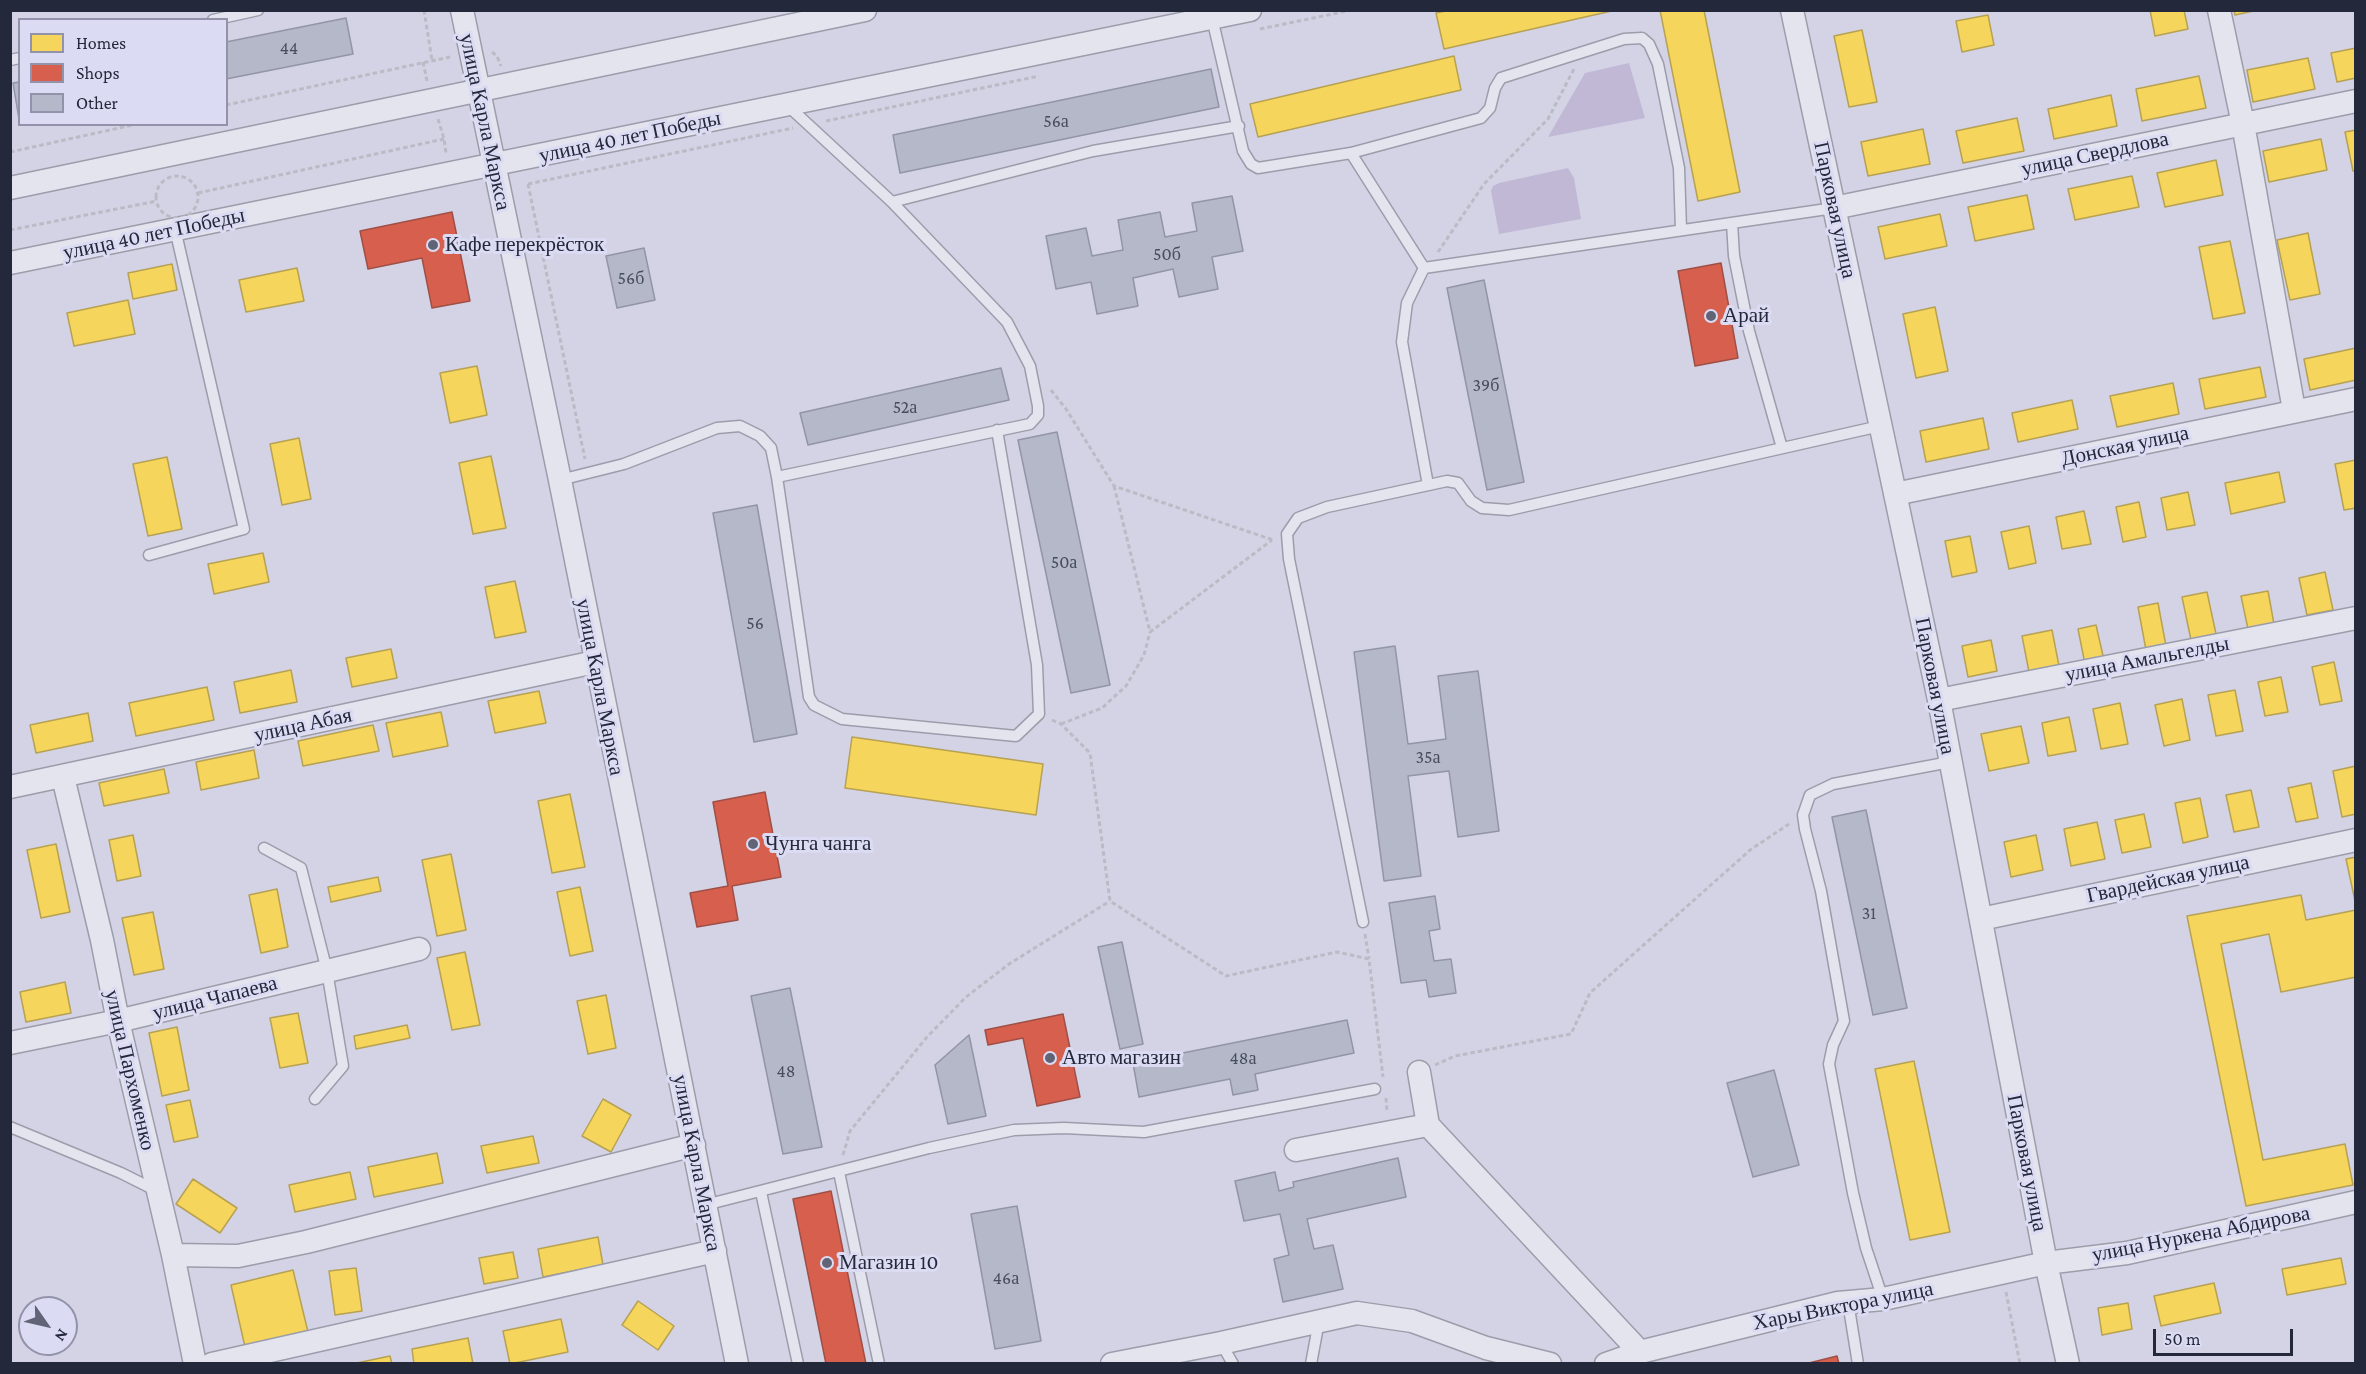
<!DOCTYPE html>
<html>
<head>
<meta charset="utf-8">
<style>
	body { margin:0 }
	#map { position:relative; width:2366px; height:1374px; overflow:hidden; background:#d3d3e5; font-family:"Crimson Pro",serif }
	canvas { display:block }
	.frame { position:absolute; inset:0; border:12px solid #23283a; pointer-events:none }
	.legend { position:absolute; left:18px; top:18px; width:210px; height:108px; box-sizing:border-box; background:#dcdbf4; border:2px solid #9293aa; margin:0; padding:8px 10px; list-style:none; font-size:18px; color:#23283a }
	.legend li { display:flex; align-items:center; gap:12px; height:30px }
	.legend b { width:30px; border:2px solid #9293aa }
	.north { position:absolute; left:18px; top:1296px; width:60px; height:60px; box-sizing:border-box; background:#dcdbf4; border:2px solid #9293aa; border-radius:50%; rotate:124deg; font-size:16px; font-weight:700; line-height:24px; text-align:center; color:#23283a }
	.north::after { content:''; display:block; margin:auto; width:21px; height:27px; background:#616476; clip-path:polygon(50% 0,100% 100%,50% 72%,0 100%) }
	.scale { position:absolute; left:2153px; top:1329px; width:140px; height:27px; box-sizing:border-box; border:3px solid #23283a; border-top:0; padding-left:8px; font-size:18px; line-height:21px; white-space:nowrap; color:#23283a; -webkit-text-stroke:4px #dcdbf4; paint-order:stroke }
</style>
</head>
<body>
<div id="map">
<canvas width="2366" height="1374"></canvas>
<div class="frame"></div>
<ul class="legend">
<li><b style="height:16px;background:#f6d55c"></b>Homes</li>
<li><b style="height:16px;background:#d6604d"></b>Shops</li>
<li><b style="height:16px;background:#b4b8c8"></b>Other</li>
</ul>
<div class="north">N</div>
<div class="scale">50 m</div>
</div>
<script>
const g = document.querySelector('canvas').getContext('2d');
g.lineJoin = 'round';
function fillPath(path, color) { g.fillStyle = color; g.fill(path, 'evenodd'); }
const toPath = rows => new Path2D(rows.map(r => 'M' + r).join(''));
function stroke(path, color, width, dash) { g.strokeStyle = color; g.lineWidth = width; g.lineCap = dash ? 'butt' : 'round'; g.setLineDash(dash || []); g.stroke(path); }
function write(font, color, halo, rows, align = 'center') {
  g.font = font + ' "Crimson Pro",serif'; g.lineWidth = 6; g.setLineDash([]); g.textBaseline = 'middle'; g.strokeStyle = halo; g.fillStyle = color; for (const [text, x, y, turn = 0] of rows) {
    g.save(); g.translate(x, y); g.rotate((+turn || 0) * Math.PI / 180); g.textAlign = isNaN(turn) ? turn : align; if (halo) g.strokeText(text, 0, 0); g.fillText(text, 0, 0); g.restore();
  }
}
const green = toPath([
	[1629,63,1645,118,1548,137,1585,73],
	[1568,168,1574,178,1581,219,1499,234,1491,191,1493,186,1499,183]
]);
const homes = toPath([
	[1450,10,1616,10,1444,49,1436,13,1450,10],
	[1660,10,1704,10,1740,192,1698,201,1660,10],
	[2150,10,2184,10,2188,29,2155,36,2150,10],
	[2234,10,2258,10,2235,15,2234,10],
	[1988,15,1994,45,1962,52,1956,21,1988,15],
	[1862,30,1877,102,1849,107,1834,36,1862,30],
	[2356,48,2356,78,2337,82,2331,53,2356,48],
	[1454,56,1461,90,1258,137,1250,104,1454,56],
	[2308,58,2315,89,2253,102,2247,70,2308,58],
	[2199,76,2206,108,2142,121,2136,89,2199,76],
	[2111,95,2117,126,2054,139,2048,109,2111,95],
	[2017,118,2024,151,1963,163,1956,131,2017,118],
	[1923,129,1930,164,1868,176,1861,142,1923,129],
	[2356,130,2356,171,2353,171,2345,132,2356,130],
	[2321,139,2327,170,2269,182,2263,151,2321,139],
	[2216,160,2223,195,2165,207,2157,173,2216,160],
	[2132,176,2139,207,2075,220,2068,189,2132,176],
	[2027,195,2034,229,1975,241,1968,207,2027,195],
	[1940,214,1947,246,1885,259,1878,227,1940,214],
	[2308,233,2320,294,2290,300,2277,240,2308,233],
	[2230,241,2245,313,2213,319,2199,247,2230,241],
	[172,264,177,290,133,299,128,273,172,264],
	[297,268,304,301,246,312,239,280,297,268],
	[128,300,135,334,74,346,67,313,128,300],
	[1935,307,1948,371,1916,378,1903,314,1935,307],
	[2356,348,2356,380,2310,390,2304,359,2356,348],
	[477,366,487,415,450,423,440,373,477,366],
	[2260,367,2266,397,2205,409,2199,379,2260,367],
	[2173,383,2179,414,2117,427,2110,396,2173,383],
	[2072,400,2078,429,2018,442,2012,413,2072,400],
	[1983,418,1989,449,1926,462,1920,431,1983,418],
	[299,438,311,499,282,505,270,444,299,438],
	[491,456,506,528,473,534,459,463,491,456],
	[167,457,182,529,148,536,133,464,167,457],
	[2356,460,2356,508,2344,510,2335,464,2356,460],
	[2279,472,2285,502,2231,514,2225,483,2279,472],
	[2188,492,2195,525,2167,530,2161,498,2188,492],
	[2139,502,2146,537,2123,542,2116,507,2139,502],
	[2084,511,2091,544,2062,549,2056,517,2084,511],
	[2029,526,2036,563,2009,569,2001,532,2029,526],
	[1970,536,1977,572,1952,577,1945,541,1970,536],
	[263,553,269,582,214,594,208,564,263,553],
	[2325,572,2333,610,2307,615,2299,578,2325,572],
	[515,581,526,632,495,638,485,587,515,581],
	[2268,591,2274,624,2248,629,2241,596,2268,591],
	[2207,592,2216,634,2191,640,2182,597,2207,592],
	[2158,603,2166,646,2146,650,2138,607,2158,603],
	[2096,625,2104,660,2085,664,2078,629,2096,625],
	[2052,630,2059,666,2029,672,2022,636,2052,630],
	[1991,640,1997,671,1968,677,1962,646,1991,640],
	[391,649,397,678,352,687,346,658,391,649],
	[2334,662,2342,701,2320,705,2312,667,2334,662],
	[291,670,297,702,240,713,234,682,291,670],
	[2281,677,2288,712,2265,716,2258,682,2281,677],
	[207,687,214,720,136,736,129,703,207,687],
	[2235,690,2243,731,2216,736,2208,695,2235,690],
	[539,691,546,723,495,733,488,701,539,691],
	[2182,699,2190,740,2164,746,2155,705,2182,699],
	[2120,703,2128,744,2101,749,2093,709,2120,703],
	[441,712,448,746,393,757,386,723,441,712],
	[88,713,93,741,36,753,30,725,88,713],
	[2069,717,2076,751,2048,756,2042,723,2069,717],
	[373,725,379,751,303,766,298,741,373,725],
	[2021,726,2029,763,1989,771,1981,734,2021,726],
	[852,737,1043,764,1036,815,845,788,852,737],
	[254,750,259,778,201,790,196,762,254,750],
	[2356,766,2356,814,2342,817,2333,771,2356,766],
	[164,769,169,793,104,806,99,783,164,769],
	[2311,783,2318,818,2296,822,2288,788,2311,783],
	[2251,790,2259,827,2234,832,2226,795,2251,790],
	[570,794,585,867,552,873,538,801,570,794],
	[2200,798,2208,837,2183,843,2175,803,2200,798],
	[2144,814,2151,847,2122,853,2115,820,2144,814],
	[2097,822,2105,859,2071,866,2064,829,2097,822],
	[133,835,141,876,117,881,109,840,133,835],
	[2036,835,2043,870,2011,877,2004,842,2036,835],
	[56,844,70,912,41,918,27,850,56,844],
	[451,854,466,930,437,936,422,860,451,854],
	[2356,857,2356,901,2355,901,2346,859,2356,857],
	[378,877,381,891,331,902,328,887,378,877],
	[580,887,593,951,570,956,557,892,580,887],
	[277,889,288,947,261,953,249,895,277,889],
	[2301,895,2306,920,2356,910,2356,977,2281,992,2269,934,2221,944,2263,1160,2345,1144,2353,1185,2246,1206,2187,916,2301,895],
	[153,912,164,969,134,975,122,918,153,912],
	[465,952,480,1025,452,1030,437,958,465,952],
	[65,982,71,1013,26,1022,20,992,65,982],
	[606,995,616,1048,588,1054,577,1001,606,995],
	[298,1013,308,1063,280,1068,270,1018,298,1013],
	[407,1025,410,1038,356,1049,354,1036,407,1025],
	[177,1027,189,1090,162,1096,149,1033,177,1027],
	[1914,1061,1950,1232,1910,1240,1875,1069,1914,1061],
	[603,1099,631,1115,611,1152,582,1136,603,1099],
	[190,1100,198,1137,174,1142,166,1105,190,1100],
	[533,1136,539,1163,487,1173,481,1146,533,1136],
	[437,1153,443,1183,374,1197,368,1167,437,1153],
	[350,1172,356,1199,295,1212,289,1185,350,1172],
	[193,1179,237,1208,220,1233,176,1204,193,1179],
	[598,1237,603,1265,543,1277,538,1249,598,1237],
	[513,1252,518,1278,484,1284,479,1258,513,1252],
	[2341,1258,2346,1284,2287,1295,2282,1269,2341,1258],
	[356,1268,362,1311,335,1315,329,1271,356,1268],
	[293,1270,308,1332,245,1347,231,1285,293,1270],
	[2214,1283,2221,1313,2161,1326,2154,1296,2214,1283],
	[638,1301,674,1326,658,1350,622,1325,638,1301],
	[2128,1303,2132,1329,2102,1335,2098,1308,2128,1303],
	[561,1319,568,1352,510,1364,503,1331,561,1319],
	[468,1338,473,1364,414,1364,412,1349,468,1338],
	[390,1356,392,1364,352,1364,390,1356]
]);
const shops = toPath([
	[452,212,470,301,432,308,422,258,368,269,360,231,452,212],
	[1721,263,1738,358,1695,366,1678,271,1721,263],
	[765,792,781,877,732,886,738,920,697,927,690,893,728,886,713,802,765,792],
	[1063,1014,1080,1097,1037,1106,1023,1038,988,1045,985,1030,1063,1014],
	[831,1191,866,1364,826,1364,793,1199,831,1191],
	[1837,1356,1839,1364,1805,1364,1837,1356]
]);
const building = toPath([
	[346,18,353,54,226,79,226,42,346,18],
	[1211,69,1219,107,900,173,893,135,1211,69],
	[20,82,20,119,19,119,13,83,20,82],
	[1232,196,1243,251,1212,257,1218,289,1179,297,1173,269,1133,278,1138,306,1097,314,1091,282,1056,289,1046,236,1086,228,1092,256,1123,250,1118,220,1160,212,1165,237,1197,231,1192,203,1232,196],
	[644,248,655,300,617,308,606,256,644,248],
	[1484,280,1524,482,1487,490,1447,288,1484,280],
	[1001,368,1009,400,808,445,800,413,1001,368],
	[1057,432,1110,685,1071,693,1018,440,1057,432],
	[757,505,797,734,754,742,713,513,757,505],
	[1395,646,1408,744,1446,739,1438,676,1478,671,1499,831,1458,837,1449,771,1408,776,1421,876,1384,881,1354,652,1395,646],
	[1866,810,1907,1008,1873,1015,1832,817,1866,810],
	[1435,896,1440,929,1429,931,1434,961,1451,959,1456,993,1429,997,1426,980,1401,983,1389,903,1435,896],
	[1122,942,1143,1044,1120,1049,1098,947,1122,942],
	[790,988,822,1147,783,1154,751,996,790,988],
	[1347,1020,1354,1053,1255,1074,1258,1090,1233,1095,1230,1079,1139,1097,1133,1063,1347,1020],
	[969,1035,986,1116,948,1124,935,1065,969,1035],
	[1774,1070,1799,1165,1753,1177,1727,1083,1774,1070],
	[1398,1158,1406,1197,1307,1219,1314,1249,1333,1245,1343,1289,1283,1302,1274,1259,1289,1255,1280,1214,1244,1221,1235,1181,1275,1172,1279,1191,1294,1187,1293,1182,1398,1158],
	[1017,1206,1041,1341,995,1349,971,1214,1017,1206]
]);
const path = toPath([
	[424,10,432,60],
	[1260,29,1352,10],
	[492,52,497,56,501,66],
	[423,62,427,81],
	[226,105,450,57],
	[438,119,444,139,446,153],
	[826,121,1039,76],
	[10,152,137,124],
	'156 197a21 21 0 1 1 42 0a21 21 0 1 1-42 0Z',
	[528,184,793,128],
	[528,184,585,459],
	[198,193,444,139],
	[10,230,157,201],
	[1438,252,1484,184,1548,119,1574,69],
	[1051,390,1066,409,1114,486,1273,540],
	[1114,486,1150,632,1272,540],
	[1052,720,1061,724,1090,753,1110,901,1226,976,1337,952,1369,959,1383,1077],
	[1061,724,1102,708,1126,686,1144,655,1150,632],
	[1365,934,1369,959],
	[1435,1065,1455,1056,1571,1034,1590,993,1750,850,1789,824],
	[1386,1098,1387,1112],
	[843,1155,850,1131,927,1037,966,997,1009,964,1110,901],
	[2006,1292,2020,1364]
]);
const lane = toPath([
	[1212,18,1243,151,1251,164,1258,168,1351,153,1424,268],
	[213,20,258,10],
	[10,60,20,58],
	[1351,153,1481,118,1490,108,1495,88,1501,78,1624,39,1642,38,1649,44,1658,64,1679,168,1681,230],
	[892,202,1093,151,1239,126],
	[1732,223,1734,256,1749,331,1782,448],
	[777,477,1030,424,1038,415,1038,406,1030,366,1007,322,892,202,787,105],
	[560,480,624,464,717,428,740,426,760,436,771,448,777,477,809,697,814,705,842,719,1016,736,1039,714,1037,665,997,430],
	[1428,485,1402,342,1407,303,1424,268,1834,208],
	[149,555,244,529,175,229],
	[264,848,301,868,327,971,343,1066,315,1099],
	[1363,922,1289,559,1287,534,1298,518,1327,507,1447,481,1458,483,1471,501,1482,508,1509,510,1880,426],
	[10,1127,121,1173,157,1191],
	[839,1172,879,1364],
	[761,1192,798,1364],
	[705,1205,929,1148,1014,1130,1064,1128,1144,1132,1375,1089],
	[1883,1299,1866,1248,1853,1193,1829,1064,1833,1045,1844,1021,1821,891,1805,829,1803,815,1810,795,1833,784,1950,762],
	[1848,1302,1858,1364],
	[1221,1343,1233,1364],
	[1311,1364,1319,1321]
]);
const street = toPath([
	[462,10,560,480,737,1364],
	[1792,10,1939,700,2046,1263,2068,1364],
	[2219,10,2243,124,2294,410],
	[10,188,865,10],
	[1834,208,2356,101],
	[10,263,1250,10],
	[1895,494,2356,399],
	[1939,700,2356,618],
	[63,777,102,940,118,1021,173,1255,195,1364],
	[10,787,595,662],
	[1981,919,2356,840],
	[10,1043,118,1021,419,949],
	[1419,1072,1428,1125,1640,1352],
	[1296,1150,1428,1125],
	[173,1255,238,1256,306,1242,694,1145],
	[212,1364,715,1251],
	[1112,1364,1221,1343,1357,1313,1412,1321,1486,1348,1550,1364],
	[1606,1364,1640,1352,1838,1303,1883,1299,2046,1263,2127,1253,2356,1202]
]);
const markers = [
	[433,245,6,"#616476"],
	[1711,316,6,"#616476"],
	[753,844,6,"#616476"],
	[1050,1058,6,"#616476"],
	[827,1263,6,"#616476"]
];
const numberNames = [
	["44",289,48],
	["56а",1056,121],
	["50б",1167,254],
	["56б",631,278],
	["39б",1486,385],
	["52а",905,407],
	["50а",1064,562],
	["56",755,623],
	["35а",1428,757],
	["31",1869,913],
	["48а",1243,1058],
	["48",786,1071],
	["46а",1006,1278]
];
const streetNames = [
	["улица Карла Маркса",485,122,78],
	["улица 40 лет Победы",630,137,-12],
	["улица Свердлова",2095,154,-12],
	["Парковая улица",1835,210,78],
	["улица 40 лет Победы",154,234,-12],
	["Донская улица",2125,446,-12],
	["улица Амальгелды",2147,659,-11],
	["Парковая улица",1935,686,79],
	["улица Карла Маркса",600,687,79],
	["улица Абая",303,725,-12],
	["Гвардейская улица",2168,879,-12],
	["улица Чапаева",215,998,-14],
	["улица Пархоменко",130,1070,77],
	["улица Карла Маркса",697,1163,79],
	["Парковая улица",2027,1163,79],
	["улица Нуркена Абдирова",2201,1234,-11],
	["Хары Виктора улица",1843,1306,-11]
];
const poiNames = [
	["Кафе перекрёсток",445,245],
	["Арай",1723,316],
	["Чунга чанга",765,844],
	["Авто магазин",1062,1058],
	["Магазин 10",839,1263]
];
fillPath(green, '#c1b8d6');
fillPath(homes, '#f6d55c');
stroke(homes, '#b7a152', 1.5);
fillPath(shops, '#d6604d');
stroke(shops, '#a04f47', 1.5);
fillPath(building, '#b4b8c8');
stroke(building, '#9295a6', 1.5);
stroke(lane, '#9b9dab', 13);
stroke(street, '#9b9dab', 25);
stroke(path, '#bbbbc6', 3, [4.5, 3]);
stroke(lane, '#e4e4ee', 10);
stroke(street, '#e4e4ee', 22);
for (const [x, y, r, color] of markers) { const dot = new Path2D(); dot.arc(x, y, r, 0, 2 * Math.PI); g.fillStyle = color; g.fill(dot); stroke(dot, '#dcdbf4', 2); }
write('18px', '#474c5e', null, numberNames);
write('21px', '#23283a', '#dcdbf4', streetNames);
write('21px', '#23283a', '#dcdbf4', poiNames, 'left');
</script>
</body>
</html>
